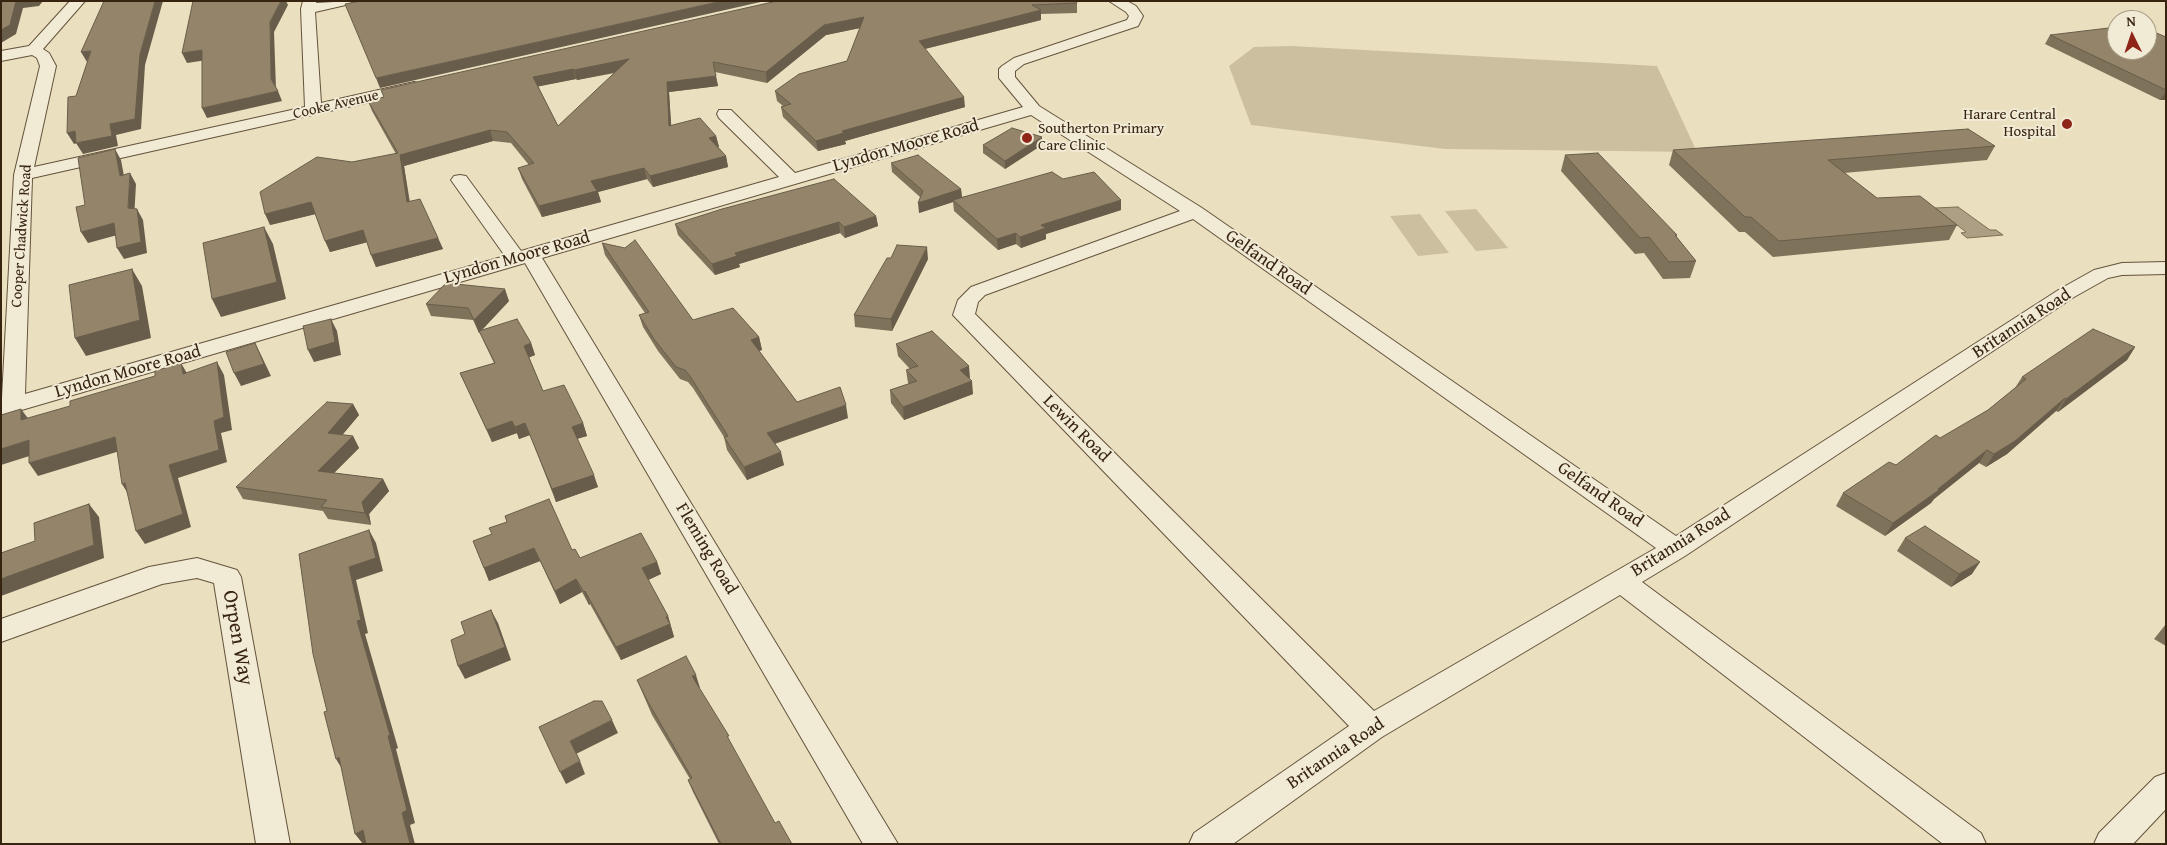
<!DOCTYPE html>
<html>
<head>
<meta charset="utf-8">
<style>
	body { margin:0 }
	#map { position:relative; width:2167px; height:845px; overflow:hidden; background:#eadfbe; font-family:"Gentium Book Plus",serif }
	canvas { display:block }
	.frame { position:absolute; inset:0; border:2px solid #372410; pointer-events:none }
	.north { position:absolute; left:2107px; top:10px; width:50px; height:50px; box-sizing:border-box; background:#f1ead5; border:1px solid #a79b86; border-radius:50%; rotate:356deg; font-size:14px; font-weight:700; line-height:20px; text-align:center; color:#372410 }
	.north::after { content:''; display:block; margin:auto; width:18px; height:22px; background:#8f2418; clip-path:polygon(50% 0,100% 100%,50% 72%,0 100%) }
</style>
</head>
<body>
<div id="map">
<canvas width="2167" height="845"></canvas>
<div class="frame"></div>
<div class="north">N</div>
</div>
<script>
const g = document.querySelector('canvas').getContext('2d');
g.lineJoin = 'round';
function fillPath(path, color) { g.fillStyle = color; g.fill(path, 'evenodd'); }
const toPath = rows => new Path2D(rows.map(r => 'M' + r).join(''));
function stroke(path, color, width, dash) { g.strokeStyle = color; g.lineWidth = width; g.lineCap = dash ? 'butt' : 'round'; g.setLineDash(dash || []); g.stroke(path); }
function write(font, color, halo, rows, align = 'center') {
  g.font = font + ' "Gentium Book Plus",serif'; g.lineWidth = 4; g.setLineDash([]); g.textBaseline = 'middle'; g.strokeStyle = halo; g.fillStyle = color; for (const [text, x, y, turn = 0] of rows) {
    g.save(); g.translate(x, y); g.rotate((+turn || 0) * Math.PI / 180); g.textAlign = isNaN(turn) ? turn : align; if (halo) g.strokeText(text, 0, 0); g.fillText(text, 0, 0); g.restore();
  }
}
const green = toPath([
	[1291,46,1657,66,1697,152,1445,149,1251,125,1229,66,1254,47],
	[1476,209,1508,248,1476,251,1445,211],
	[1420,214,1449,253,1418,256,1390,216]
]);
const water = toPath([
	[1958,207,1990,230,1996,230,2003,235,1967,238,1961,233,1966,232,1935,208,1958,207]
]);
const minor = toPath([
	[70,1,85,1,43,49,49,53,56,66,34,167,305,107,301,9,303,1,317,1,316,3,352,1,350,4,315,12,321,103,414,82,420,84,422,87,420,90,414,92,32,178,25,394,505,256,451,180,454,176,460,175,466,176,521,251,779,177,719,118,717,114,719,110,731,110,795,173,1023,107,999,78,999,69,1002,66,1014,58,1127,20,1129,16,1126,12,1109,1,1127,1,1136,6,1143,16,1138,26,1024,64,1015,71,1015,77,1039,106,1202,208,1676,536,2060,289,2094,270,2122,263,2166,262,2166,274,2122,275,2108,278,2074,297,1685,556,1642,582,1981,833,1986,844,1943,844,1620,595,1382,737,1233,844,1189,844,1194,833,1349,726,953,315,958,300,971,287,1180,211,1031,115,542,258,898,844,863,844,525,263,1,416,14,175,40,66,37,58,32,55,1,61,1,51,29,46,70,1],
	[1193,219,1656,548,1374,711,975,314,978,302,985,295,1193,219],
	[197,558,237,570,241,577,290,844,256,844,214,583,197,578,162,584,1,642,1,619,149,567,197,558],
	[2166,773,2166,809,2133,844,2094,844,2099,833,2155,777,2166,773]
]);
const wall = toPath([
	[777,1,1077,3,1077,13,1041,14,1041,20,925,49,965,107,845,141,846,144,818,151,783,117,781,107,783,106,777,101,775,91,847,61,860,28,826,35,767,83,715,72,718,86,669,92,671,126,716,136,719,147,718,147,726,156,728,167,653,187,647,179,598,192,601,202,542,217,522,179,518,168,529,165,511,143,493,141,404,166,410,202,438,238,443,249,376,267,367,242,330,252,315,214,270,225,352,162,396,154,372,111,368,101],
	[615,73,558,126,538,86,576,79,577,80],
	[2050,35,2166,37,2166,100,2160,100,2045,44],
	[983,145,1042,145,1005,169,983,153],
	[1995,146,1987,160,1844,173,1877,198,1957,225,1949,240,1773,257,1745,232,1739,232,1669,165,1673,150],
	[1565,155,1677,235,1676,237,1696,261,1690,278,1663,279,1644,253,1635,254,1561,171],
	[891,163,961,189,962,197,1063,179,1121,210,1046,234,1046,239,1021,248,1016,244,998,250,954,211,953,202,919,213,920,197,892,172],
	[876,216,878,226,845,238,840,233,739,264,740,267,715,275,678,235,675,224],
	[602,243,693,320,759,337,762,350,759,351,797,402,848,418,775,444,784,465,747,480,727,450,724,437,693,388,688,382,680,379,658,351,643,327,639,315,645,313,605,255],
	[891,258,928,259,892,331,855,327,854,315],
	[509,301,482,330,531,343,535,355,529,357,543,391,583,423,587,436,577,439,598,487,556,502,530,435,519,439,517,433,492,442,460,373,494,363,484,342,480,332,479,333,473,320,431,316,426,304],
	[896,344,970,378,969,378,973,394,904,420,891,403,890,390,909,384,908,383,906,370,910,369,898,356],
	[2135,347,2127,360,2058,412,2056,411,2007,454,1986,467,1979,463,1934,499,1931,503,1885,536,1836,506,1843,493,1896,465,1988,410,2015,388,2022,377],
	[353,404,359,415,342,435,353,436,359,448,334,473,383,479,389,491,369,514,371,525,328,519,323,511,243,499,236,487],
	[1905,538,1972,574,1951,587,1897,551],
	[473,541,572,550,580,558,657,562,661,574,648,580,668,616,674,637,621,660,590,604,589,605,582,592,560,604,540,561,489,581],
	[2166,624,2166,646,2154,639],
	[637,680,700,688,699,688,775,823,792,844,719,844,693,792,688,780,690,779,652,715]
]);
const shadedWall = toPath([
	[16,1,43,1,39,6,23,8,16,34,1,43,1,30],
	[155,1,163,1,145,65,141,129,116,135,118,146,83,154,76,143,140,54],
	[281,1,286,1,288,5,274,32,276,89,271,79,270,22],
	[722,1,765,1,380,88,376,78],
	[1041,10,1041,20,920,50,919,41],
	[864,17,865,27,826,35,767,83,766,72,824,25],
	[202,50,207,60,187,63,182,53],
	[91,51,87,62,81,52],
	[629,59,631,69,577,80,574,70],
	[573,69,576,79,536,87,533,77],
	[716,76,718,86,669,92,672,137,669,126,667,82],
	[278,91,282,101,207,118,202,108],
	[2166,92,2166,100,2160,100],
	[964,97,965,107,845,141,846,144,818,151,816,141,842,131],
	[490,130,493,141,404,166,411,214,407,202,400,155],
	[75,131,81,142,74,144,67,133],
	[716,136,719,147,712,148,709,138],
	[1042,137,1042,145,1005,169,1005,161],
	[115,149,121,160,126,187,120,176],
	[726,156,728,167,653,187,650,176],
	[644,168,647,179,598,192,601,202,542,217,539,206,591,181],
	[130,173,136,184,134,219,128,208],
	[961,189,962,199,953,200,953,202,919,213,918,203],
	[1121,200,1121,210,1046,234,1046,239,1021,248,1020,237,1041,225],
	[311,202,316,214,270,225,265,214],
	[137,209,143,220,147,253,124,259,117,248],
	[876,216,878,226,845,238,844,227],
	[839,222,840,233,739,264,740,267,715,275,712,264,735,253],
	[114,223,121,234,88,243,81,232],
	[264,227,273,244,286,299,221,317,212,299],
	[363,230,368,242,330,252,325,241],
	[1016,233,1016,244,998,250,997,239],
	[438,238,443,249,376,267,371,255],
	[927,247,928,259,892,331,891,319],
	[132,269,142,286,151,338,86,356,75,338],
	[505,289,509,301,479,333,474,320],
	[331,319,337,331,341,355,314,362,308,350],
	[759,337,762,350,754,352,751,340],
	[255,343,261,355,271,376,241,386,234,373],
	[531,343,535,355,528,358,524,346],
	[2135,347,2127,360,2058,412,2066,399],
	[217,362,224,375,232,430,221,433,227,462,178,478,191,527,145,544,136,531,169,465,214,421],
	[181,363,188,375,183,374],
	[969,366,970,378,961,382,960,370],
	[972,381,973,394,904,420,903,407],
	[2065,398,2056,411,2007,454,1986,467,1994,454],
	[353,404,359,415,334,445,328,433],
	[846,405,848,418,770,445,767,433],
	[21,409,30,421,21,420],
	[512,421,517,433,492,442,487,430],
	[525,423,530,435,519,439,515,427],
	[583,423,587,436,576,439,572,427],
	[353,436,359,448,324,483,318,471],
	[115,437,123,450,38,476,29,463],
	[29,440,39,453,1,465,1,449],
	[1987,450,1979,463,1934,499,1931,503,1885,536,1893,523,1938,489],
	[781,452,784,465,747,480,744,467],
	[594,475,598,487,556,502,552,489],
	[383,479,389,491,369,514,371,525,365,513,362,502],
	[125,483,130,497,122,484],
	[89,504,99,517,104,558,1,596,1,579],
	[369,530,376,543,383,571,356,580,368,633,365,634,398,748,396,749,415,823,410,825,415,844,410,844,402,813,357,621,349,567],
	[534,548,540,561,489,581,484,568],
	[657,562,661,574,646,581,642,568],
	[1980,562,1972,574,1951,587,1959,574],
	[576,579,582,592,560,604,555,591],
	[585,591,590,604,589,605,584,592],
	[491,610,498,623,511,660,465,679,458,666],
	[668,616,674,637,621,660,616,647],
	[696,675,700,688,696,689,692,676],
	[612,720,618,733,576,754,570,741],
	[339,757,344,772,336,759],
	[580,761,585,774,566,784,560,772],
	[363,830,370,844,363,844,355,834]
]);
const building = toPath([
	[1,1,16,1,10,25,1,30,1,1],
	[104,1,155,1,140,54,135,119,110,124,112,136,76,143,75,131,67,133,68,97,76,96,91,51,81,52,104,1],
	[193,1,281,1,270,22,271,79,278,91,202,108,202,50,182,53,193,1],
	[361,1,722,1,376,78,345,4,361,1],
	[777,1,1076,1,1077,3,1032,5,1041,10,919,41,964,97,842,131,844,133,816,141,781,107,791,104,775,91,799,74,847,61,864,17,824,25,766,72,713,62,716,76,667,82,669,126,700,118,716,136,709,138,726,156,650,176,644,168,591,181,597,191,539,206,518,168,534,163,507,132,490,130,400,155,407,202,420,199,438,238,371,255,363,230,325,241,311,202,265,214,260,192,317,157,352,162,398,153,368,101,384,97,381,90,777,1],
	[629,59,558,126,533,77,573,69,574,70,629,59],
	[2117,27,2117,50,2147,50,2147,29,2166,37,2166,90,2050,35,2117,27],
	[1012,128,1042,137,1005,161,983,145,1012,128],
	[1968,129,1995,146,1828,160,1877,198,1920,196,1957,225,1779,241,1751,217,1745,217,1673,150,1968,129],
	[115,149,120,176,130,173,128,208,137,209,141,242,117,248,114,223,81,232,76,207,85,205,78,158,115,149],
	[1598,153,1677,235,1675,235,1696,261,1669,262,1649,237,1640,238,1565,155,1598,153],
	[918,155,961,189,918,203,923,191,891,163,918,155],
	[1052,172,1063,179,1094,172,1121,200,1041,225,1046,228,1020,237,1016,233,997,239,953,200,1052,172],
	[834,179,876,216,844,227,839,222,735,253,737,256,712,264,675,224,722,209,834,179],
	[264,227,277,282,212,299,203,243,264,227],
	[635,240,693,320,733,308,759,337,751,340,797,402,840,387,846,405,767,433,781,452,744,467,724,437,728,436,690,376,685,370,676,367,654,339,639,315,649,312,602,243,625,248,635,240],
	[897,245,927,247,891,319,854,315,887,258,891,258,897,245],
	[132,269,140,320,75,338,69,285,132,269],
	[446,283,505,289,474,320,468,308,426,304,446,283],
	[331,319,335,342,308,350,303,326,331,319],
	[517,319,531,343,524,346,543,391,564,385,583,423,572,427,594,475,552,489,525,423,515,427,512,421,487,430,460,373,495,363,479,331,517,319],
	[2093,329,2135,347,2066,399,2065,398,2015,441,1994,454,1987,450,1938,489,1939,490,1893,523,1843,493,1889,462,1896,465,1936,435,1940,438,1988,410,2026,379,2022,377,2093,329],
	[932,331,969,366,960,370,972,381,903,407,890,390,917,381,906,370,918,366,896,344,932,331],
	[255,343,264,364,234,373,226,352,255,343],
	[217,362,224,417,214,421,219,450,169,465,183,514,136,531,125,483,122,484,115,437,29,463,29,440,1,449,1,415,21,409,21,420,70,406,70,401,155,376,155,371,181,363,183,374,217,362],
	[327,402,353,404,328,433,353,436,318,471,383,479,362,502,365,513,321,507,327,500,236,487,327,402],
	[549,499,572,550,575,549,580,558,641,533,657,562,642,568,668,616,666,617,670,624,616,647,585,591,584,592,576,579,555,591,534,548,484,568,473,541,492,534,489,528,507,522,505,516,549,499],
	[89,504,94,545,1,579,1,553,35,541,34,523,89,504],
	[1925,526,1980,562,1959,574,1905,538,1925,526],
	[369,530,376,558,349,567,361,620,357,621,390,735,388,736,407,810,402,813,410,844,366,844,363,830,355,834,339,757,336,759,324,712,327,711,313,654,299,554,369,530],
	[491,610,505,647,458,666,451,640,465,634,461,622,491,610],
	[686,656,696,675,692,676,729,736,727,736,775,823,779,821,792,844,721,844,688,780,692,778,648,702,637,680,686,656],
	[594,701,602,701,612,720,570,741,580,761,560,772,539,727,594,701]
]);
const markers = [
	[2067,124,6,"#8f2418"],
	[1027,138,6,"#8f2418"]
];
const farStreetnames = [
	["Cooke Avenue",336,105,-13],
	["Cooper Chadwick Road",22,236,-86]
];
const farPoinames = [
	["Harare Central",2056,115],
	["Hospital",2056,132],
	["Southerton Primary",1038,129,"left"],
	["Care Clinic",1038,146,"left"]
];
const streetNames = [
	["Lyndon Moore Road",906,146,-16],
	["Lyndon Moore Road",517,258,-16],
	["Gelfand Road",1268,263,35],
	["Britannia Road",2022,324,-33],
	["Lyndon Moore Road",128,372,-16],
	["Lewin Road",1076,429,45],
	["Gelfand Road",1600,495,35],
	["Britannia Road",1681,543,-32],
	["Fleming Road",706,549,59],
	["Britannia Road",1336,754,-34]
];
const nearStreetnames = [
	["Orpen Way",237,638,80]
];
fillPath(green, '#ccbfa0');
fillPath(water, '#ad9f83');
stroke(water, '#7e6e55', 1);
stroke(minor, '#64533c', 2);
fillPath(minor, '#f1ead5');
fillPath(wall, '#7f725b');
fillPath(shadedWall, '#685d4a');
fillPath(building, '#94856a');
stroke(building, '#685d4a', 1);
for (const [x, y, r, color] of markers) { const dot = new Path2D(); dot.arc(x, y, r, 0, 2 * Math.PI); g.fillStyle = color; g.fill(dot); stroke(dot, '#f1ead5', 2); }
write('15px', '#372410', '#f1ead5', farStreetnames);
write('15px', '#372410', '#f1ead5', farPoinames, 'right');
write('18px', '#372410', '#f1ead5', streetNames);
write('21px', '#372410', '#f1ead5', nearStreetnames);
</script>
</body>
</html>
